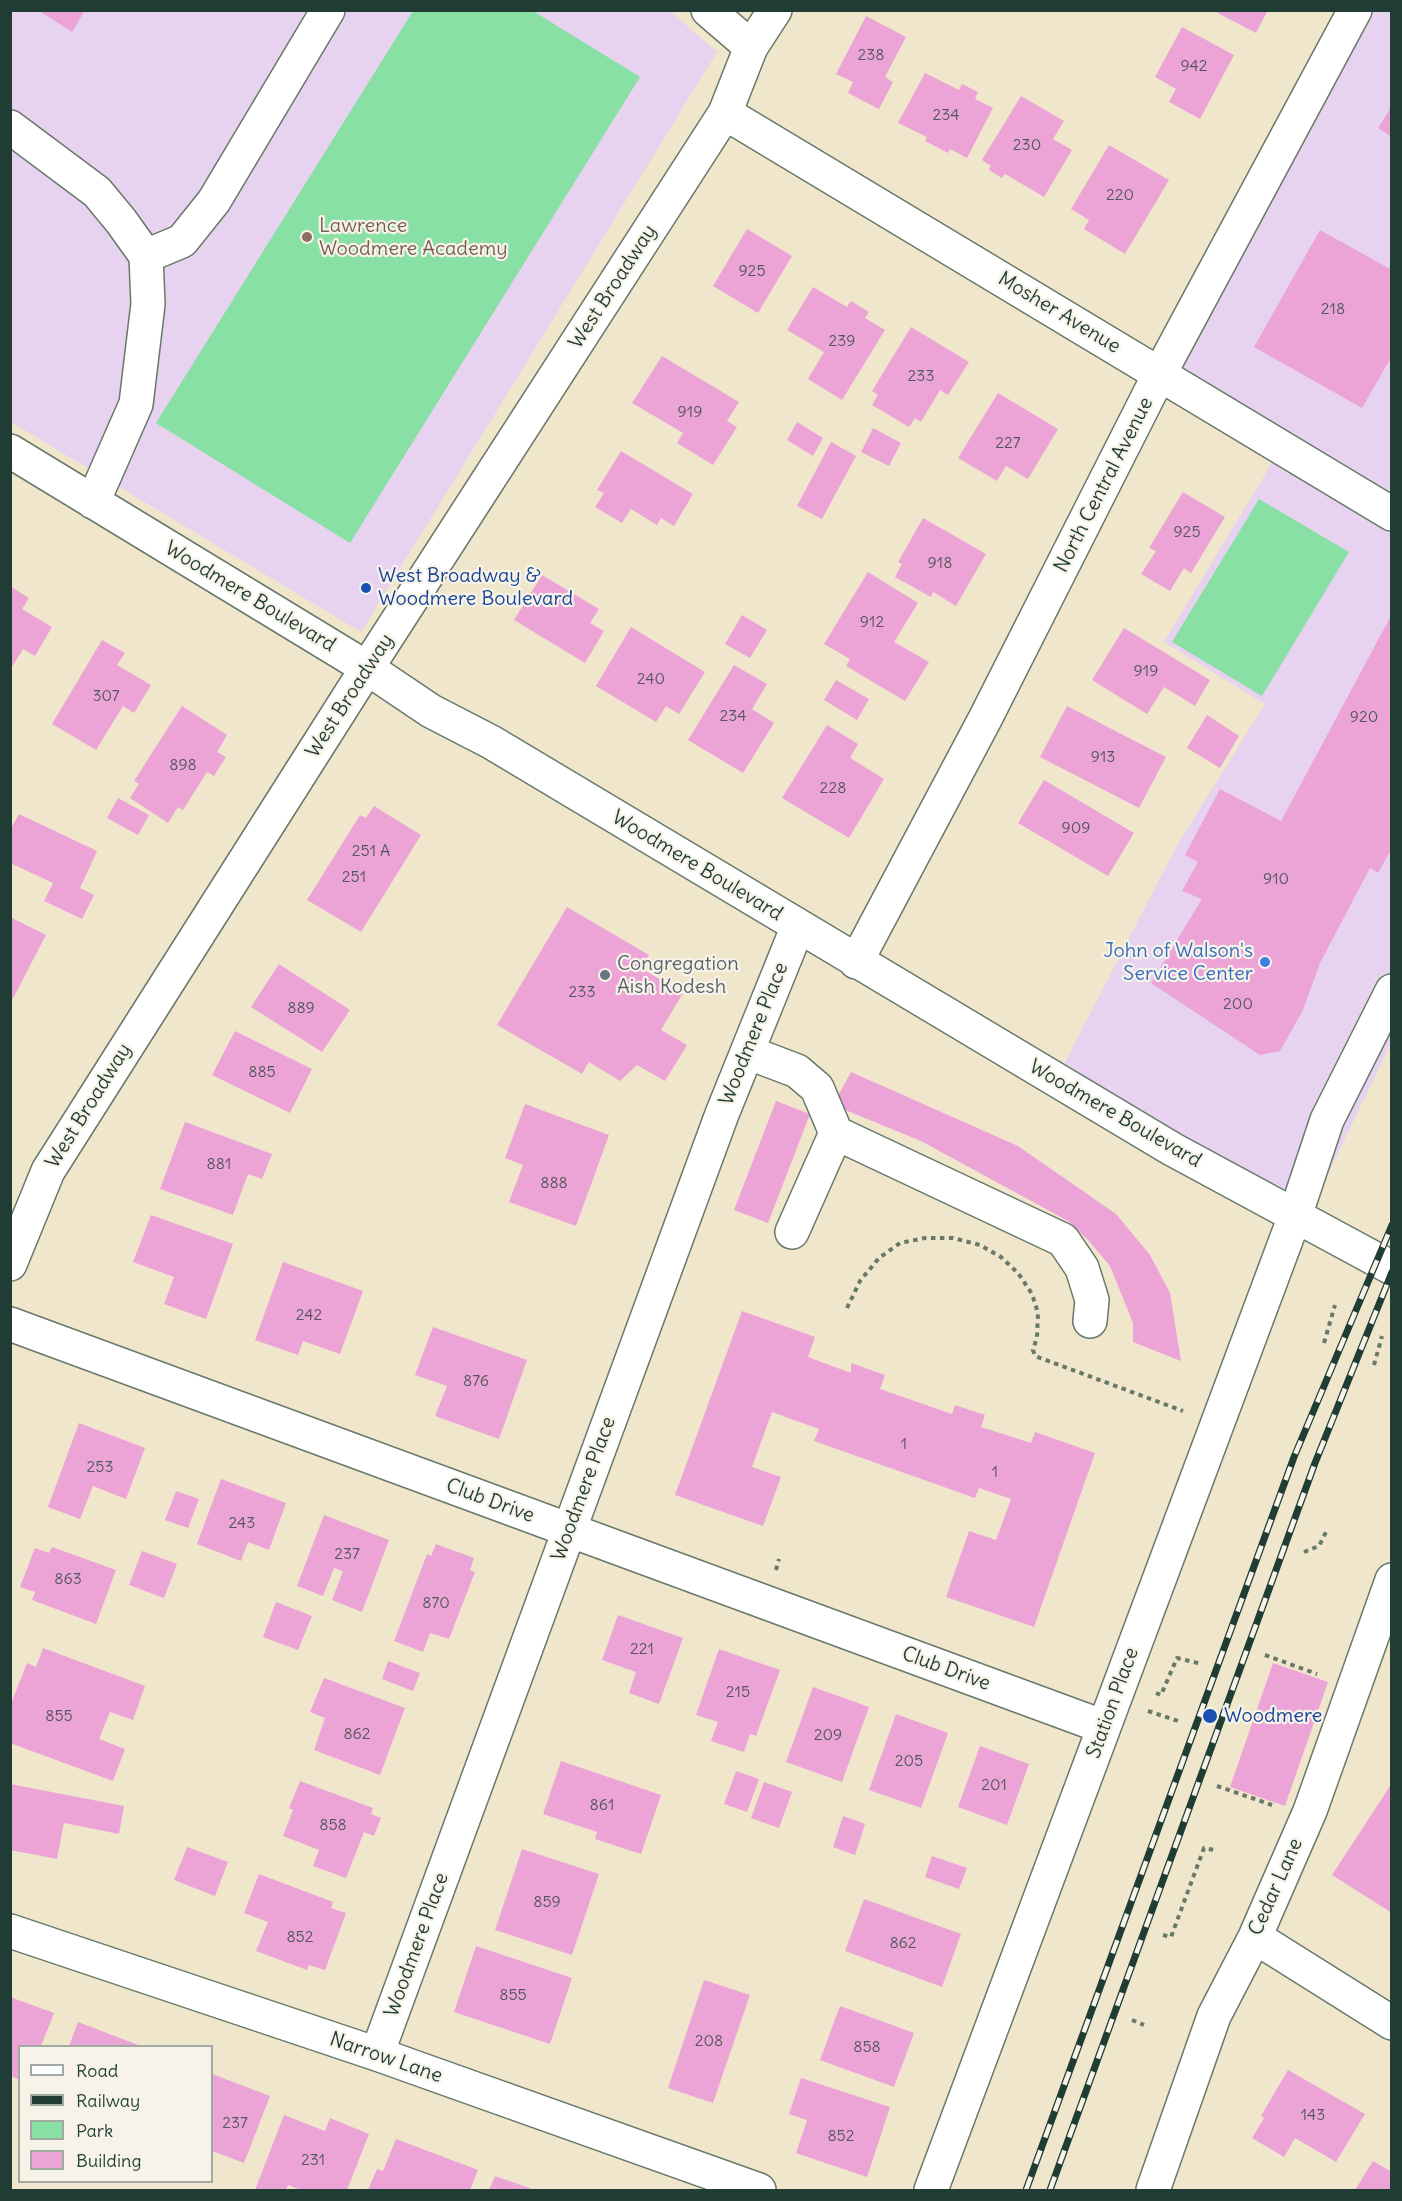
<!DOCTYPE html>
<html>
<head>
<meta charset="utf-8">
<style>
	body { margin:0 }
	#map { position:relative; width:1402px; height:2201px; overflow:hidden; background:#f0e6cc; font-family:Delius,sans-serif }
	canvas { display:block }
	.frame { position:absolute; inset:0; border:12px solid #1f3d34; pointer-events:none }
	.legend { position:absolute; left:18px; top:2045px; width:195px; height:138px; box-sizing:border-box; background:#f7f3e8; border:2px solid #a1aaa0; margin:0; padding:8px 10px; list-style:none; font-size:18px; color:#1f3d34 }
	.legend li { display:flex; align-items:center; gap:12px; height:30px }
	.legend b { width:30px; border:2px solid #a1aaa0 }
</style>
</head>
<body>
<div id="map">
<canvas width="1402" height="2201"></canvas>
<div class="frame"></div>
<ul class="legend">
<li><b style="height:8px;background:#fff"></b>Road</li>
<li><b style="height:8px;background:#1f3d34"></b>Railway</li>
<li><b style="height:16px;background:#88e0a4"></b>Park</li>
<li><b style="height:16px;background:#eca4d7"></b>Building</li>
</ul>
</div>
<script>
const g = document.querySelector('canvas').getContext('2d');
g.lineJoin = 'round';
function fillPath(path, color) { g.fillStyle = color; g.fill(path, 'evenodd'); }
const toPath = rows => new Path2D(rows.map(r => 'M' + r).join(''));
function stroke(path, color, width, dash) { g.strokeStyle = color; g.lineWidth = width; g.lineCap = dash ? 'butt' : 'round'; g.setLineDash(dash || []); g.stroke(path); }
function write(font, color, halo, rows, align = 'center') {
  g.font = font + ' Delius,sans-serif'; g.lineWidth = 4.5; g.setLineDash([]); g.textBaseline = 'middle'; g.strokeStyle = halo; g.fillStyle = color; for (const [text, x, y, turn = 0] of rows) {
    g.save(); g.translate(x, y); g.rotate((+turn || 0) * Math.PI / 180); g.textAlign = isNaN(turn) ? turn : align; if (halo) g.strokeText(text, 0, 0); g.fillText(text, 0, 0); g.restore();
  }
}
const built = toPath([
	[11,11,670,11,717,52,361,632,11,422],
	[1351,11,1391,11,1391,1043,1302,1228,1056,1080,1175,849,1265,704,1164,642,1278,453,1144,380]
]);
const green = toPath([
	[413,11,533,11,640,77,350,543,156,423],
	[1259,499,1349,552,1262,696,1172,642]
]);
const building = toPath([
	[38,10,85,10,72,32],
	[1212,10,1268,10,1256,33],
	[866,16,906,37,885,77,893,82,879,109,848,93,853,82,836,74],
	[1182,27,1234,55,1200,119,1169,102,1176,89,1155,77],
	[925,73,959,90,962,84,978,92,975,99,993,108,967,158,950,149,948,153,925,141,927,137,898,123],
	[1021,96,1064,121,1053,139,1072,150,1044,197,1005,174,1002,178,989,170,991,166,982,160],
	[1392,106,1392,137,1378,128],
	[1109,145,1169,180,1125,254,1084,229,1089,220,1071,209],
	[747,229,792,256,758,313,713,286],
	[1320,230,1392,270,1392,356,1362,408,1254,347],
	[813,287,847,307,851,301,869,312,865,318,885,330,842,400,808,379,824,352,787,330],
	[911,327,969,362,948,395,940,390,921,422,915,418,909,427,872,405,878,395,872,391],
	[662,356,739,402,727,421,737,427,713,465,677,443,683,433,632,403],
	[998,393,1058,429,1028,479,1006,466,997,481,958,458],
	[797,422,823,438,813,456,787,440],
	[873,428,901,443,889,466,861,452],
	[831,442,856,456,822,519,797,506],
	[621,451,693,494,674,526,661,518,657,525,631,509,622,523,595,507,604,493,597,490],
	[1183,492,1225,517,1191,573,1184,568,1170,591,1141,574,1156,551,1149,548],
	[923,518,986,554,956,606,933,592,931,597,895,577,902,564,898,562],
	[868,572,918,603,894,642,929,662,905,701,846,666,850,659,824,644],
	[542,575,599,609,590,623,604,631,585,663,514,620],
	[10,586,29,598,22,609,52,627,35,656,23,649,10,670],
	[1392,614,1392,848,1378,873,1370,868,1320,963,1303,1010,1280,1051,1260,1055,1151,983,1202,899,1182,891,1198,862,1185,855,1220,789,1281,821],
	[742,615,767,630,750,658,725,644],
	[631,627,705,672,679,714,666,706,656,722,596,686],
	[1124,628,1210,680,1195,706,1164,687,1147,714,1092,680],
	[102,640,125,653,117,665,151,685,134,713,123,706,96,750,52,724],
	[734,665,767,684,752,709,774,723,743,773,688,740],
	[836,680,869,699,857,720,824,700],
	[182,706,227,735,217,752,226,757,214,776,207,772,183,810,178,807,168,823,130,798,139,784,134,781],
	[1067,706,1166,757,1139,808,1040,757],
	[1207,715,1239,736,1220,768,1187,748],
	[827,725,858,744,850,758,884,779,849,838,782,798],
	[1044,780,1134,833,1108,876,1018,823],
	[118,798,149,815,138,835,107,818],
	[374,806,421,835,361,932,307,900,360,815,366,818],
	[19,814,97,851,80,888,94,895,82,919,44,901,53,883,10,863,10,830],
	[567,907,649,955,641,968,683,993,661,1030,687,1045,665,1081,637,1065,620,1081,589,1062,582,1074,497,1025],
	[10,917,46,935,10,1004],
	[279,964,350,1010,322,1052,251,1007],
	[235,1031,312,1069,290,1113,212,1075],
	[851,1072,1018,1146,1116,1214,1150,1255,1170,1293,1181,1361,1133,1342,1133,1323,1110,1266,1088,1240,1068,1221,921,1141,833,1105],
	[776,1101,810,1114,768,1223,734,1210],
	[525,1104,609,1135,576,1226,509,1202,523,1165,505,1158],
	[185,1122,272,1154,262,1179,248,1174,233,1215,160,1189],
	[151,1215,233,1244,206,1319,164,1304,174,1277,133,1262],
	[283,1262,363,1291,340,1354,303,1341,298,1355,255,1340],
	[742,1311,815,1337,808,1357,851,1373,851,1363,885,1375,880,1389,952,1414,955,1405,985,1415,981,1427,1031,1443,1035,1432,1095,1453,1034,1627,946,1597,969,1531,996,1540,1011,1499,979,1488,975,1498,814,1441,819,1429,772,1412,752,1467,781,1477,763,1526,675,1495],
	[433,1327,527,1360,499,1439,435,1416,447,1386,415,1375],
	[79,1423,145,1448,126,1499,93,1486,80,1519,48,1507],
	[221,1479,286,1503,269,1550,248,1542,241,1561,197,1544],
	[176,1491,199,1499,188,1528,165,1520],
	[324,1515,389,1540,362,1612,332,1600,343,1571,334,1568,323,1596,297,1586],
	[436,1544,474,1558,470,1570,475,1572,449,1639,430,1633,423,1652,394,1641,427,1554,431,1556],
	[52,1547,116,1570,96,1624,32,1600,35,1592,20,1587,35,1548,49,1553],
	[142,1551,177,1564,164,1598,129,1585],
	[276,1602,312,1616,298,1650,263,1637],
	[618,1615,683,1638,659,1704,629,1693,636,1672,602,1660],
	[43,1648,145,1686,133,1720,110,1712,99,1739,125,1749,113,1781,10,1743,10,1706,27,1663,36,1667],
	[719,1649,780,1670,756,1736,750,1734,744,1752,711,1741,718,1722,696,1715],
	[388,1661,420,1673,413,1691,382,1679],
	[1273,1663,1328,1682,1285,1806,1230,1787],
	[324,1678,405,1708,380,1775,314,1750,325,1718,310,1712],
	[813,1687,869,1707,842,1782,786,1762],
	[896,1714,948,1733,921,1808,869,1790],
	[980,1746,1029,1764,1007,1825,958,1807],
	[561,1761,661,1795,641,1854,595,1839,597,1832,543,1814],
	[736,1771,759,1779,747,1812,724,1804],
	[300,1781,373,1808,371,1814,381,1818,374,1836,364,1832,346,1878,313,1866,319,1850,283,1836,293,1810,289,1808],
	[764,1782,792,1792,779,1828,751,1818],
	[1392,1783,1392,1913,1332,1875],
	[10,1784,124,1806,119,1834,64,1823,57,1859,10,1850],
	[843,1816,865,1824,855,1855,833,1847],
	[187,1847,228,1862,215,1896,174,1880],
	[522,1849,599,1874,572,1955,495,1930],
	[932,1856,967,1868,959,1889,925,1877],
	[259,1874,333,1902,331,1908,346,1913,325,1970,309,1965,307,1970,256,1951,268,1922,244,1913],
	[864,1899,961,1934,942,1987,845,1951],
	[476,1946,572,1978,550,2044,454,2012],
	[704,1980,750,1995,713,2103,668,2088],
	[10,1997,54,2013,41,2046,20,2046,20,2080,10,2076],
	[840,2006,914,2033,894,2087,820,2060],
	[78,2022,141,2046,69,2046],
	[1288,2070,1365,2114,1336,2162,1295,2138,1284,2157,1252,2138,1264,2118,1261,2116],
	[212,2074,270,2096,244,2163,212,2151],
	[801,2078,890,2107,867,2177,796,2153,807,2120,789,2114],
	[284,2115,325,2131,330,2118,369,2134,347,2190,301,2190,288,2185,286,2190,255,2190],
	[396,2139,478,2170,470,2190,368,2190,377,2169,383,2171],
	[1373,2161,1392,2172,1392,2190,1355,2190],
	[495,2176,535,2190,489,2190]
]);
const path = toPath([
	[847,1308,860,1281,879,1258,900,1243,925,1238,953,1238,980,1245,1001,1257,1018,1273,1032,1294,1038,1313,1037,1337,1033,1350,1035,1356,1183,1411],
	[1324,1343,1335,1305],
	[1374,1365,1382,1336],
	[1304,1552,1319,1546,1326,1532],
	[776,1570,779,1559],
	[1265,1655,1317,1674],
	[1156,1693,1161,1695,1177,1658,1202,1664],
	[1148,1711,1181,1722],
	[1217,1786,1272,1805],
	[1163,1935,1171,1937,1204,1848,1214,1850],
	[1132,2020,1144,2025]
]);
const minor = toPath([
	[708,10,751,47],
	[725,113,1392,514],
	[10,127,97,192,121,221,146,256,148,304,136,404,93,502],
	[146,256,182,241,214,201,328,10],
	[10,451,367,668,431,711,491,742,1172,1149,1392,1268],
	[856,962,985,719,1160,373,1355,10],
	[747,1052,797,1071,817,1088,836,1133,1063,1240,1082,1268,1092,1300,1090,1321],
	[792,1232,836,1133],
	[10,1324,1104,1727],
	[10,1931,377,2054,759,2190],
	[1255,1937,1392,2023],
	[377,2054,722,1114,798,926],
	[931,2190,1295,1216,1327,1120,1392,991],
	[1153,2190,1214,2016,1255,1937,1310,1811,1392,1580]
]);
const major = toPath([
	[10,1264,48,1171,367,668,725,113,751,47,775,10]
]);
const rail = toPath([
	[1026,2190,1294,1457,1392,1225],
	[1050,2190,1315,1463,1392,1272]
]);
const markers = [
	[307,237,6,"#8d6e63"],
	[366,588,6,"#1a4fb4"],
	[1265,962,6,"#3f7fe0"],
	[605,975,6,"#6b7280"],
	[1210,1716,8,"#1a4fb4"]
];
const numberNames = [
	["238",871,55],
	["942",1194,66],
	["234",946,115],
	["230",1027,145],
	["220",1120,195],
	["925",752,271],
	["218",1333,309],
	["239",842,341],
	["233",921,376],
	["919",690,412],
	["227",1008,443],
	["925",1187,532],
	["918",940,563],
	["912",872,622],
	["919",1146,671],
	["240",651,679],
	["307",106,696],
	["234",733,716],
	["920",1364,717],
	["913",1103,757],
	["898",183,765],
	["228",833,788],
	["909",1076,828],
	["251 A",371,851],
	["251",354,877],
	["910",1276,879],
	["233",582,992],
	["200",1238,1004],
	["889",301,1008],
	["885",262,1072],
	["881",219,1164],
	["888",554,1183],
	["242",309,1315],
	["876",476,1381],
	["1",904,1444],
	["253",100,1467],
	["1",995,1472],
	["243",242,1523],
	["237",347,1554],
	["863",68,1579],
	["870",436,1603],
	["221",642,1649],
	["215",738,1692],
	["855",59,1716],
	["862",357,1734],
	["209",828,1735],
	["205",909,1761],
	["201",994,1785],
	["861",602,1805],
	["858",333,1825],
	["859",547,1902],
	["852",300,1937],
	["862",903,1943],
	["855",513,1995],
	["208",709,2041],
	["858",867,2047],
	["143",1313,2115],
	["237",235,2123],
	["852",841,2136],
	["231",313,2160]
];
const educationNames = [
	["Lawrence",319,226],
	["Woodmere Academy",319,249]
];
const streetNames = [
	["West Broadway",613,287,-57],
	["Mosher Avenue",1059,313,31],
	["North Central Avenue",1104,485,-63],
	["Woodmere Boulevard",250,597,31],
	["West Broadway",350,696,-57],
	["Woodmere Boulevard",697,866,31],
	["Woodmere Place",754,1034,-68],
	["West Broadway",89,1106,-58],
	["Woodmere Boulevard",1115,1114,30],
	["Woodmere Place",584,1489,-70],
	["Club Drive",490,1501,20],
	["Club Drive",946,1669,20],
	["Station Place",1113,1703,-70],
	["Cedar Lane",1276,1887,-66],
	["Woodmere Place",417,1945,-70],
	["Narrow Lane",386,2058,19]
];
const transitNames = [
	["West Broadway &",378,576],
	["Woodmere Boulevard",378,599],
	["Woodmere",1224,1716]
];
const shopNames = [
	["John of Walson's",1253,951],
	["Service Center",1253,974]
];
const worshipNames = [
	["Congregation",617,964],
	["Aish Kodesh",617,987]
];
fillPath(built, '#e7d2ef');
fillPath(green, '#88e0a4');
fillPath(building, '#eca4d7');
stroke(minor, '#687869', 36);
stroke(major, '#687869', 36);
stroke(path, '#687869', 4, [4.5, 4.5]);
stroke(minor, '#fff', 33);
stroke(major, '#fff', 33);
stroke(rail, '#1f3d34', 7);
stroke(rail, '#f7f3e8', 4.5, [14]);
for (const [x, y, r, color] of markers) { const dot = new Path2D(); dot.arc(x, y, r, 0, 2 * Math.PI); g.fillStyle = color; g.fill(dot); stroke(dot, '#f7f3e8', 2); }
write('16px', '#52575d', null, numberNames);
write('20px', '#785e54', '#f7f3e8', educationNames, 'left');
write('20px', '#1f3d34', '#f7f3e8', streetNames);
write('20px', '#164399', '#f7f3e8', transitNames, 'left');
write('20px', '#366cbe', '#f7f3e8', shopNames, 'right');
write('20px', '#5b616d', '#f7f3e8', worshipNames, 'left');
</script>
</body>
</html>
